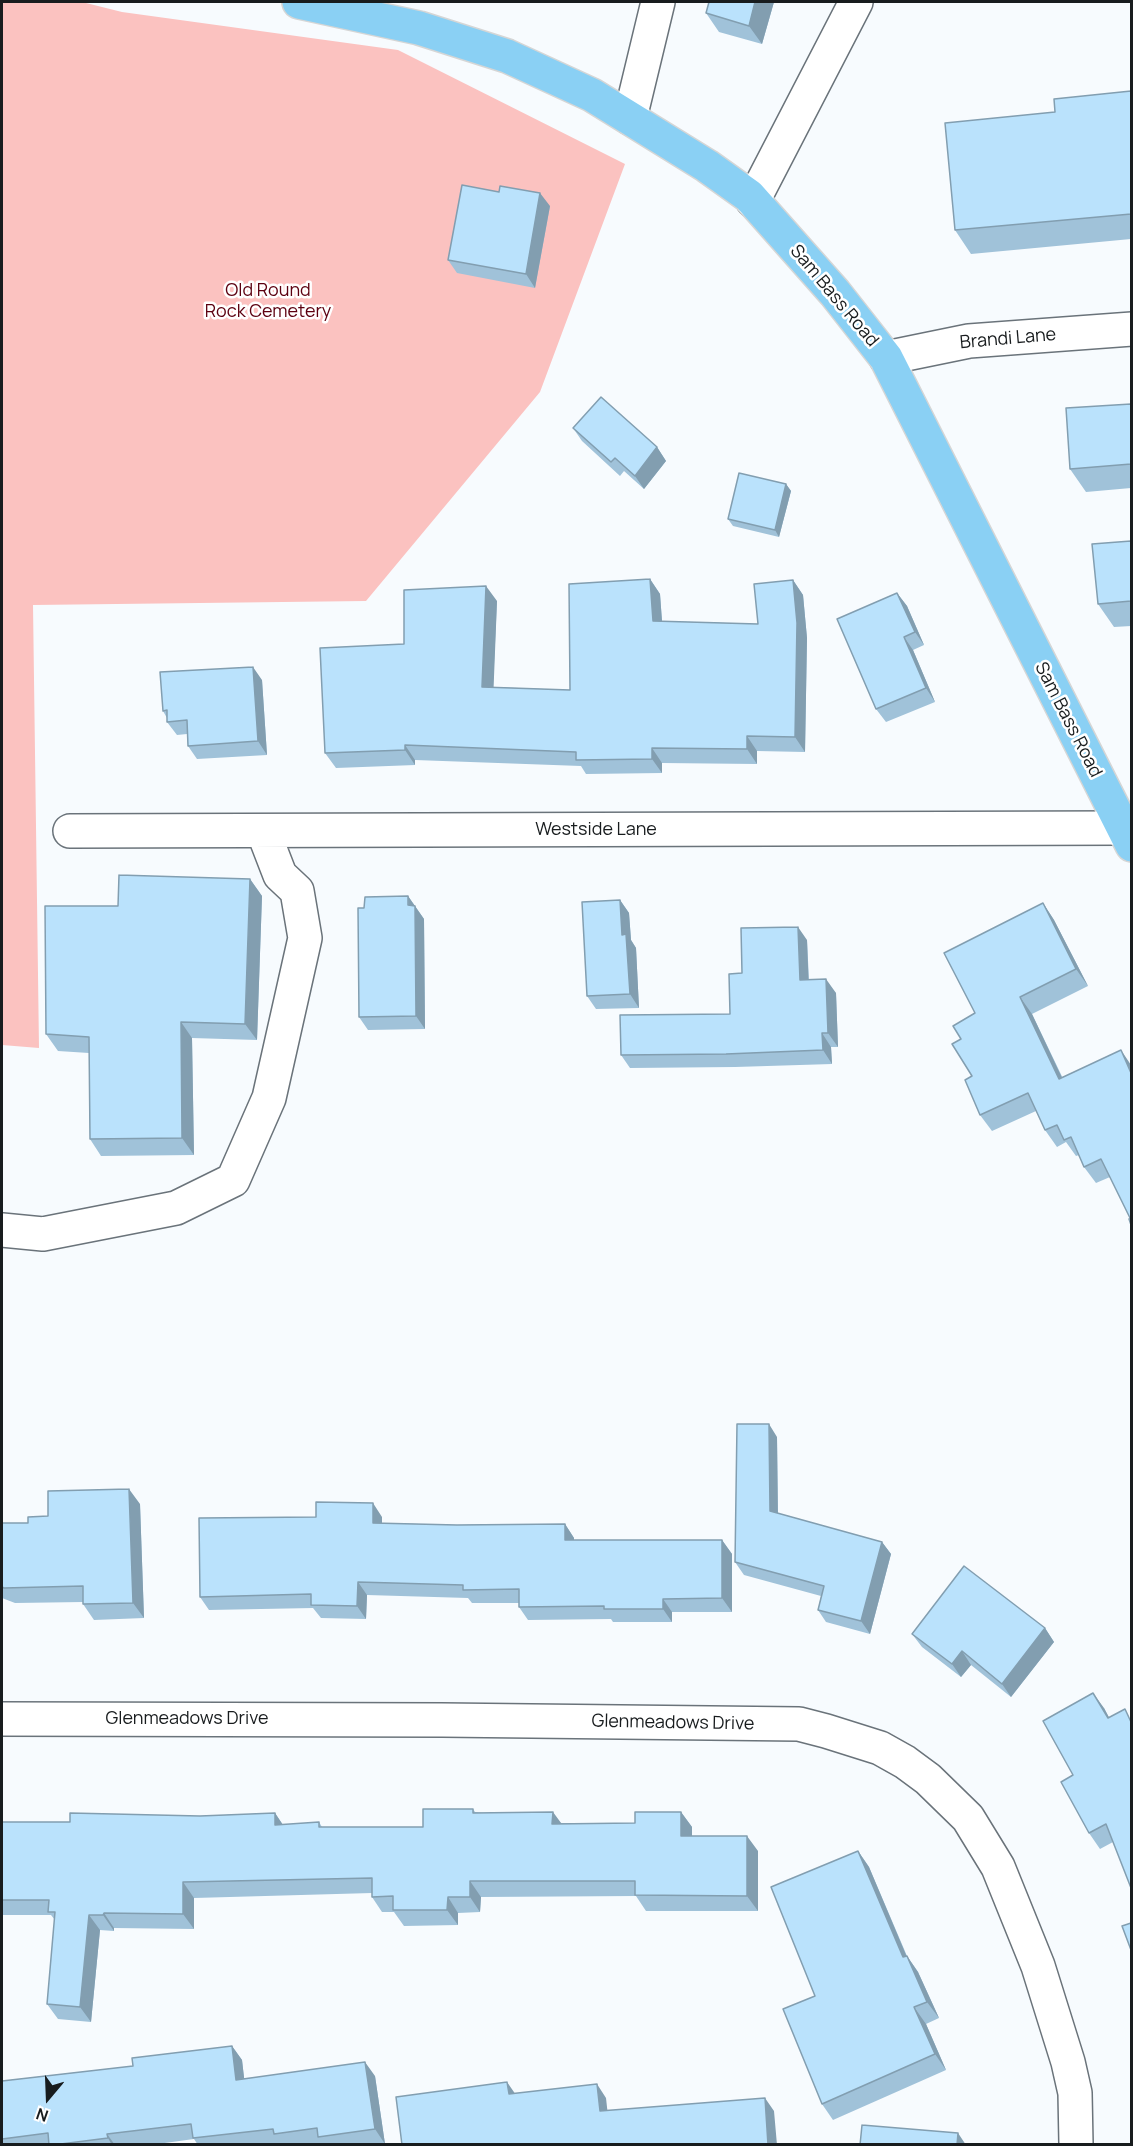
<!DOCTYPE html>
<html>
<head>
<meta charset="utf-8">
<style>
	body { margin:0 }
	#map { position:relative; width:1133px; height:2146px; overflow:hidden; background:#f7fbfe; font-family:Manrope,sans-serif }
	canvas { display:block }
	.frame { position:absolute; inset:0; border:3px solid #181c1e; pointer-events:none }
	.north { position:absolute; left:18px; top:2068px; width:60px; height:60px; -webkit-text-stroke:4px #fff; paint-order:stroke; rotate:199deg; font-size:16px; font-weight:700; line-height:24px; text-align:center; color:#181c1e }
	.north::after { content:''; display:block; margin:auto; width:21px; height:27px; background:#181c1e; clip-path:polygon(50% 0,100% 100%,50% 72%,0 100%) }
</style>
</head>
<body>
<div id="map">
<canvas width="1133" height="2146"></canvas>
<div class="frame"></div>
<div class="north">N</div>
</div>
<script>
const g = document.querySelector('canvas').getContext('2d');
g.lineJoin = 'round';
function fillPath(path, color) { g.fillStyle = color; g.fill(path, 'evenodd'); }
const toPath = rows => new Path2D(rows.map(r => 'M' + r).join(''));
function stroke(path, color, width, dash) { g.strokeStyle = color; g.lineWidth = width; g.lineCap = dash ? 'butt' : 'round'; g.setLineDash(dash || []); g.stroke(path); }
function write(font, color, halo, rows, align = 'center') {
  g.font = font + ' Manrope,sans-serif'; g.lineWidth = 5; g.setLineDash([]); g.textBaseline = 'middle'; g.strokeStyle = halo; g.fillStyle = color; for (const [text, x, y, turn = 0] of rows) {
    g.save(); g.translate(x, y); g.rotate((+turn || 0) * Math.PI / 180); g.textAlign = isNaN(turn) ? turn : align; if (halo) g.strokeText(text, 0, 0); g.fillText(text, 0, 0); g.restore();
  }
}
const green = toPath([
	[2,2,82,2,122,12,398,50,625,164,540,392,366,601,33,605,39,1048,2,1045]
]);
const minor = toPath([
	[630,118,658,2],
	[753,201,856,2],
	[886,358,969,341,1132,329],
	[70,831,1122,828],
	[2,1230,43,1234,176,1208,233,1180,269,1098,305,938,297,891,280,875,263,831],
	[2,1719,442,1720,799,1724,826,1731,880,1748,905,1762,928,1779,968,1818,998,1867,1038,1966,1068,2062,1075,2093,1076,2144]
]);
const major = toPath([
	[299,2,419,28,507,56,592,95,707,166,749,196,835,293,886,358,1132,845]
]);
const wall = toPath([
	[709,2,774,2,762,44,719,32,706,13],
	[1131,91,1131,239,971,254,955,230,1055,112],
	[550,206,535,288,457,273,448,260],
	[1131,404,1131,488,1086,492,1070,469],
	[573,428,657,447,666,461,644,489,624,471,620,476,582,441],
	[786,484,791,491,779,537,733,526,728,519],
	[1131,541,1131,626,1114,627,1098,604],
	[650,579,660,594,662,621,758,624,793,580,803,595,807,638,805,752,757,751,757,764,662,763,662,773,586,774,581,766,415,760,415,765,336,768,325,753,404,644,497,601,493,687,570,690],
	[897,593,907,606,924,645,913,650,935,702,886,722,876,709],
	[262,680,267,755,197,759,188,746,187,734,177,735,167,722,167,718,163,711],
	[250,879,262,896,257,1040,192,1038,194,1155,101,1156,90,1139,89,1053,58,1051,46,1034,118,906],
	[408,896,424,919,425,1029,368,1030,359,1017,364,908],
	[620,900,629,913,631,940,636,948,639,1008,596,1009,587,996],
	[1043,903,1054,920,1088,986,1032,1014,1130,1218,1110,1177,1096,1183,1084,1167,1079,1155,1076,1156,1066,1142,1057,1147,1045,1130,1036,1111,992,1131,980,1115,972,1076,961,1039,975,1013],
	[807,940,809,980,836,993,838,1047,831,1047,832,1064,735,1067,630,1068,621,1055,730,1014,742,973],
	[777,1437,778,1514,882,1542,891,1554,870,1634,826,1622,818,1610,821,1596,744,1575,735,1562],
	[140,1504,144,1618,94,1620,83,1604,83,1602,15,1603,2,1598,2,1523,28,1523,48,1516],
	[382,1517,382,1523,457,1525,565,1524,574,1538,574,1540,722,1540,732,1554,732,1612,672,1612,672,1622,613,1622,611,1619,528,1620,519,1607,519,1603,472,1603,468,1598,367,1595,366,1619,321,1618,313,1608,209,1610,200,1597],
	[1045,1628,1054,1642,1011,1697,971,1665,961,1677,922,1647,912,1634],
	[1104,1708,1109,1718,1113,1842,1100,1849,1089,1833,1073,1775],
	[473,1809,475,1812,562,1823,635,1823,681,1812,692,1827,692,1836,758,1851,758,1911,646,1911,636,1896,481,1897,480,1912,458,1913,458,1925,404,1926,394,1912,382,1912,372,1897,372,1893,194,1898,194,1929,114,1928,114,1931,100,1930,91,2022,58,2019,47,2004,55,1920,51,1915,2,1915,2,1822,70,1822,200,1816,275,1813,283,1825,319,1822,322,1827,423,1827],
	[858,1851,869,1867,907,1956,918,1972,939,2018,926,2024,946,2070,833,2120,822,2104,815,1996],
	[232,2046,242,2060,244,2078,375,2076,385,2144,379,2145,323,2145,322,2143,313,2145,281,2145,280,2144,198,2145,194,2139,150,2145,2,2145,2,2081,133,2066]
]);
const shadedWall = toPath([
	[755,2,774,2,762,44,749,26],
	[540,193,550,206,535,288,526,274],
	[657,447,666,461,644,489,635,476],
	[786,484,791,491,779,537,775,530],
	[650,579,660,594,663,635,653,621],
	[793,580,803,595,807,638,805,752,795,737],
	[486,586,497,601,493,702,482,687],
	[897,593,907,606,924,645,915,632],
	[904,637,913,650,935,702,926,688],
	[253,667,262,680,267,755,258,741],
	[747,736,757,751,757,764,747,749],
	[405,745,415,760,415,765,405,750],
	[652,748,662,763,662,773,652,759],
	[250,879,262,896,257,1040,245,1024],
	[408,896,424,919,425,1029,416,1016],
	[620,900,629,913,631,940,636,948,639,1008,630,994,622,935],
	[1043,903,1054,920,1088,986,1076,969],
	[798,927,807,940,809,993,800,980],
	[826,979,836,993,838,1047,828,1033],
	[1020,997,1032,1014,1070,1095,1059,1079],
	[181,1022,192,1038,194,1155,182,1138],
	[822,1033,831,1047,832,1064,823,1050],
	[1121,1050,1131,1065,1131,1073],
	[769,1424,777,1437,778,1524,770,1511],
	[129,1489,140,1504,144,1618,133,1603],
	[373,1503,382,1517,382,1536,373,1523],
	[565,1524,574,1538,574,1553,565,1540],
	[722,1540,732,1554,732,1612,722,1598],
	[882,1542,891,1554,870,1634,861,1621],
	[358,1582,367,1595,366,1619,357,1606],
	[663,1599,672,1612,672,1622,663,1609],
	[1045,1628,1054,1642,1011,1697,1002,1684],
	[962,1651,971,1665,961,1677,952,1664],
	[1093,1693,1104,1708,1118,1734,1108,1718],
	[553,1812,564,1827,552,1824],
	[681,1812,692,1827,692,1851,681,1836],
	[275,1813,285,1828,275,1825],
	[747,1836,758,1851,758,1911,747,1896],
	[858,1851,869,1867,914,1974,903,1957],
	[470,1881,481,1897,480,1912,470,1897],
	[183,1882,194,1898,194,1929,183,1914],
	[448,1897,458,1913,458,1925,447,1910],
	[104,1913,114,1928,114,1931,103,1915],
	[89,1915,100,1930,91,2022,80,2007],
	[907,1956,918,1972,939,2018,927,2002],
	[914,2007,926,2024,946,2070,935,2054],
	[232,2046,242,2060,246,2094,236,2080],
	[365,2062,375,2076,385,2144,375,2129],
	[507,2082,516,2095,509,2094],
	[597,2084,606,2098,609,2125,600,2111],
	[765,2098,774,2111,777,2145,768,2145],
	[958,2133,966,2145,957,2145],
	[107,2134,115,2145,112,2145,108,2138]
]);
const building = toPath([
	[709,2,755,2,749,26,706,13,709,2],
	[1131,91,1131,214,955,230,945,123,1055,112,1054,99,1131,91],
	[462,185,499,192,500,186,540,193,526,274,448,260,462,185],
	[601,397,657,447,635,476,615,458,611,462,573,428,601,397],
	[1131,404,1131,464,1070,469,1066,408,1131,404],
	[739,473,786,484,775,530,728,519,739,473],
	[1131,541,1131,601,1098,604,1092,544,1131,541],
	[650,579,653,621,758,624,754,584,793,580,797,623,795,737,747,736,747,749,652,748,652,759,576,760,576,752,405,745,405,750,325,753,320,648,404,644,404,590,486,586,482,687,570,690,569,584,650,579],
	[897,593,915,632,904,637,926,688,876,709,837,619,897,593],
	[253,667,258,741,188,746,187,720,167,722,167,710,163,711,160,672,253,667],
	[119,875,250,879,245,1024,181,1022,182,1138,90,1139,89,1037,46,1034,45,906,118,906,119,875],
	[408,896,408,905,415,906,416,1016,359,1017,358,908,364,908,365,897,408,896],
	[620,900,622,935,626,934,630,994,587,996,582,902,620,900],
	[1043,903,1076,969,1020,997,1059,1079,1121,1050,1131,1073,1131,1225,1129,1219,1130,1218,1101,1159,1084,1167,1071,1137,1064,1140,1057,1125,1045,1130,1028,1093,980,1115,965,1080,972,1076,952,1044,961,1039,953,1026,975,1013,944,953,1043,903],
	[798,927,800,980,826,979,828,1033,822,1033,823,1050,726,1054,621,1055,620,1015,730,1014,729,974,742,973,741,928,798,927],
	[737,1424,769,1424,770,1511,882,1542,861,1621,818,1610,824,1586,735,1562,737,1424],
	[129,1489,133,1603,83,1604,83,1586,4,1588,2,1587,2,1523,28,1523,28,1517,48,1516,48,1491,129,1489],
	[316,1502,373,1503,373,1523,457,1525,565,1524,565,1540,722,1540,722,1598,663,1599,663,1609,604,1609,604,1606,519,1607,519,1589,463,1590,463,1585,358,1582,357,1606,311,1605,311,1594,200,1597,199,1518,316,1517,316,1502],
	[964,1566,1045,1628,1002,1684,962,1651,952,1664,912,1634,964,1566],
	[1093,1693,1108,1718,1125,1709,1131,1722,1131,1888,1106,1824,1089,1833,1061,1782,1073,1775,1043,1721,1093,1693],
	[423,1809,473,1809,473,1813,553,1812,552,1824,635,1823,635,1812,681,1812,681,1836,747,1836,747,1896,635,1895,635,1881,470,1881,470,1897,448,1897,447,1910,393,1910,393,1896,372,1897,372,1878,183,1882,183,1914,104,1913,103,1915,89,1915,80,2007,47,2004,55,1912,48,1912,49,1900,2,1900,2,1822,70,1822,70,1813,200,1816,275,1813,275,1825,319,1822,319,1827,423,1827,423,1809],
	[858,1851,903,1957,907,1956,927,2002,914,2007,935,2054,822,2104,783,2009,815,1996,771,1887,858,1851],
	[1131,1923,1131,1950,1122,1926,1131,1923],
	[232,2046,236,2080,365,2062,375,2129,318,2137,317,2128,274,2134,273,2129,193,2138,191,2124,107,2134,108,2138,53,2145,49,2145,48,2133,2,2139,2,2081,133,2066,132,2058,232,2046],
	[507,2082,509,2094,597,2084,600,2111,765,2098,768,2145,402,2145,396,2097,507,2082],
	[862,2125,958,2133,957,2145,860,2145,862,2125]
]);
const parkNames = [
	["Old Round",268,291],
	["Rock Cemetery",268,312]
];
const streetNames = [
	["Sam Bass Road",834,296,50],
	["Brandi Lane",1008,339,-5],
	["Sam Bass Road",1068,720,63],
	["Westside Lane",596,830],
	["Glenmeadows Drive",187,1719],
	["Glenmeadows Drive",673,1723,1]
];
fillPath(green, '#fbc2c0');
stroke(minor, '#6a737a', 36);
stroke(major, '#d5d6d6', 36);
stroke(minor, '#fff', 33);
stroke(major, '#8ad0f4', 33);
fillPath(wall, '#a0c2d9');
fillPath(shadedWall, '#829eb0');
fillPath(building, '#bae2fc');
stroke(building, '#829eb0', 1.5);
write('18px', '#5c0010', '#fff', parkNames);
write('18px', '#181c1e', '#fff', streetNames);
</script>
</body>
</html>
